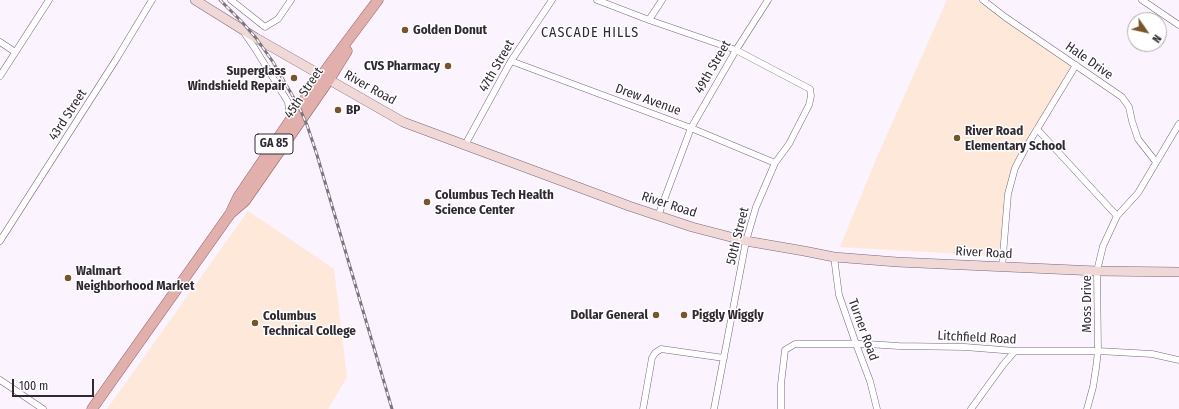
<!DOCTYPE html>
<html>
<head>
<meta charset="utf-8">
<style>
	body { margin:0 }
	#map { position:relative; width:1179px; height:409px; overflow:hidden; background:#fbf3fd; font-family:"Fira Sans Condensed",sans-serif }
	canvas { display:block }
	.north { position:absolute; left:1127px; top:12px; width:40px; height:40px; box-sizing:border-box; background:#fff; border:1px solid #aca9ad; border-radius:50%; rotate:124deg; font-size:11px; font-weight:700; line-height:16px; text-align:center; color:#302932 }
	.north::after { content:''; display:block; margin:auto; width:14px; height:18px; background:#77562d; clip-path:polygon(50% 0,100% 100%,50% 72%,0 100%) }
	.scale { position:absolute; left:12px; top:379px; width:82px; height:18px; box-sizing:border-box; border:2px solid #302932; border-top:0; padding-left:5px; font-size:12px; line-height:14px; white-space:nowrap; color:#302932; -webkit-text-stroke:3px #fff; paint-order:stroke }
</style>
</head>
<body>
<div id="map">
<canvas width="1179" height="409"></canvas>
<div class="north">N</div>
<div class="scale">100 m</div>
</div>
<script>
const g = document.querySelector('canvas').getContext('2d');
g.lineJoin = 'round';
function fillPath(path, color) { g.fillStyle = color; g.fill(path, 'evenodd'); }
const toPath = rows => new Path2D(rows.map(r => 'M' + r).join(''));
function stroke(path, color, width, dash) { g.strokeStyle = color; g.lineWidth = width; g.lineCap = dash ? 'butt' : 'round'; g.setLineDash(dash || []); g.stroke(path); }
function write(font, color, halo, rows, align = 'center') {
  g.font = font + ' "Fira Sans Condensed",sans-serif'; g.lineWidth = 3; g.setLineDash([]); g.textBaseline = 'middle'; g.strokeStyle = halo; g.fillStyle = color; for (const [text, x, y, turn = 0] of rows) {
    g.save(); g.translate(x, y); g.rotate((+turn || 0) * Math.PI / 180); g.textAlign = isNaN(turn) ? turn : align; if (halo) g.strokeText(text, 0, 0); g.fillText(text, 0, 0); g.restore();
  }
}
const education = toPath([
	[947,0,977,0,1074,66,1013,167,1005,196,999,256,840,247,877,157],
	[248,211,334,269,347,377,328,409,107,409]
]);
const minor = toPath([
	[231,0,265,27,278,19,291,0],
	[597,0,649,20,736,50,810,89,811,96,809,105,789,144,775,163,756,207,746,241,714,409],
	[983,0,1005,17,1122,97,1129,107,1132,121,1138,139,1156,162],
	[1142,0,1179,25],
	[649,20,662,0],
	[245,34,254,47,288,102,290,120],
	[0,42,15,52],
	[511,61,691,128,775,163],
	[0,76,49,0],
	[1037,129,1117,216],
	[465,145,511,61,552,0],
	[658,216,691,128,736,50,768,0],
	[0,241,117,58,152,0],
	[834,257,839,295,856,344,870,381,877,409],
	[1002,267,1008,194,1015,168,1025,149,1076,65],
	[0,380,43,409],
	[643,409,652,358,655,353,661,349,724,358],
	[781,409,781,384,785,350,795,344,867,344,899,346,965,347,1015,351,1098,351,1152,354,1179,360],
	[971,409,1003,365,1015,351],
	[1087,409,1093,387,1096,368,1098,351,1097,271,1103,246,1117,216,1138,193,1179,124]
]);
const secondary = toPath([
	[195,0,256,38,403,122,629,206,692,227,746,241,804,251,834,257,897,262,1097,271,1179,272]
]);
const primary = toPath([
	[231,213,245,201,329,80,347,51],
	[92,409,230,214,238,197,299,107,330,64,378,0]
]);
const rail = toPath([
	[220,0,242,22,256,38,273,62,299,107,307,125,317,155,392,409]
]);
const markers = [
	[405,30,4,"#77562d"],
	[448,66,4,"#77562d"],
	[294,78,4,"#77562d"],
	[338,110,4,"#77562d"],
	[957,138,4,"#77562d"],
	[427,202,4,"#77562d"],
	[68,278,4,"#77562d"],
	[656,315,4,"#77562d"],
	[684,315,4,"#77562d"],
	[255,323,4,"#77562d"]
];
const shields = [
	[274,144,38]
];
const shieldNames = [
	["GA 85",274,144]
];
const poiNames = [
	["Golden Donut",413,30],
	["CVS Pharmacy",440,66,"right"],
	["Superglass",286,71,"right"],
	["Windshield Repair",286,86,"right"],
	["BP",346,110],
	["River Road",965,131],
	["Elementary School",965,146],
	["Columbus Tech Health",435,195],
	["Science Center",435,210],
	["Walmart",76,271],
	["Neighborhood Market",76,286],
	["Dollar General",648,315,"right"],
	["Piggly Wiggly",692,315],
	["Columbus",263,316],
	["Technical College",263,331]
];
const streetNames = [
	["Hale Drive",1089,61,35],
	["47th Street",497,66,-60],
	["49th Street",713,67,-60],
	["River Road",370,88,29],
	["45th Street",304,93,-56],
	["Drew Avenue",648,100,20],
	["43rd Street",68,115,-57],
	["River Road",669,205,18],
	["50th Street",738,236,-76],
	["River Road",984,253,3],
	["Moss Drive",1087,304,-90],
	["Turner Road",863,330,70],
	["Litchfield Road",977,338,3]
];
const neighbourhoodNames = [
	["CASCADE HILLS",590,33]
];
fillPath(education, '#fee8da');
stroke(minor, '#77677c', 7);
stroke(secondary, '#77677c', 10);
stroke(primary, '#965f5f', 11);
stroke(minor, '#fff', 6);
stroke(secondary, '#f0d8d6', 9);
stroke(primary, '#e1b0ad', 10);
stroke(rail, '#7c757e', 3);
stroke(rail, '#fff', 1.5, [4.5]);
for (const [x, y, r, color] of markers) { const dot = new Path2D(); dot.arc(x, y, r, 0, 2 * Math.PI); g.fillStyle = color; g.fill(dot); stroke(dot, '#fff', 1.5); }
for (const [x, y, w] of shields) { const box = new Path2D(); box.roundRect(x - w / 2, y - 10, w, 20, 3); g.fillStyle = '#fff'; g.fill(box); stroke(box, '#302932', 1); }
write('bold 12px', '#302932', null, shieldNames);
write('bold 13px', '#302932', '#fff', poiNames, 'left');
write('13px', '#302932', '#fff', streetNames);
g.letterSpacing = '1px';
write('14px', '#302932', '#fff', neighbourhoodNames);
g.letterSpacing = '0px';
</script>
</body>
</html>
